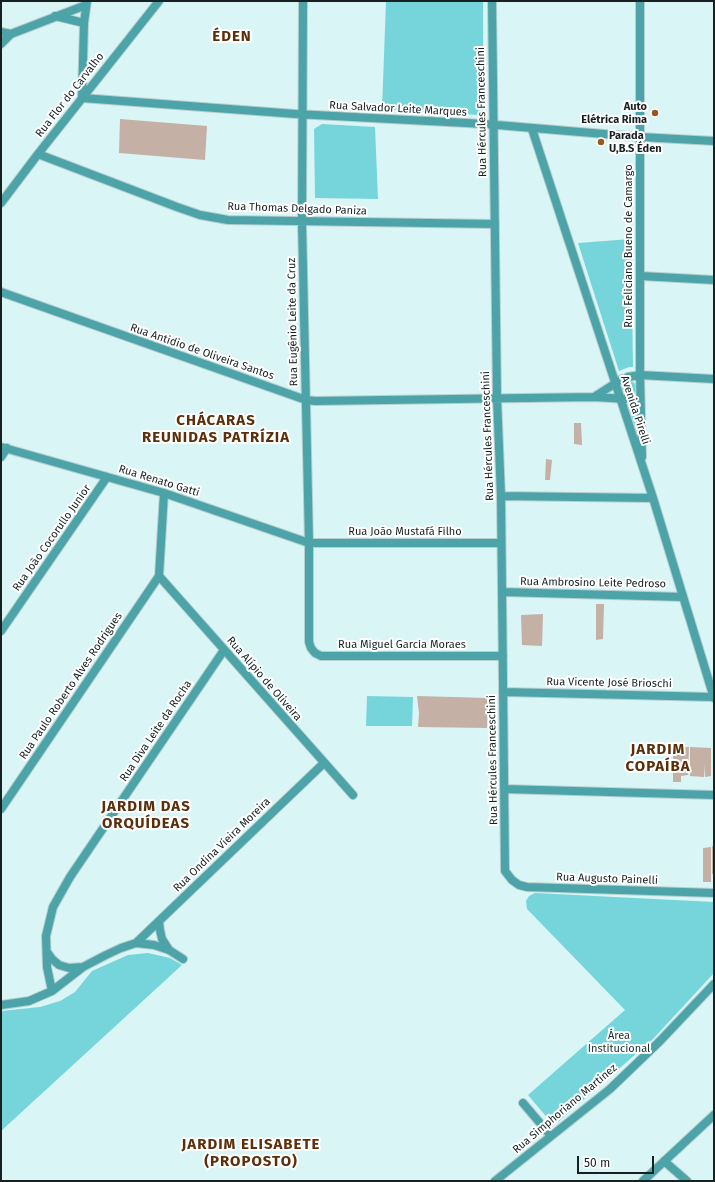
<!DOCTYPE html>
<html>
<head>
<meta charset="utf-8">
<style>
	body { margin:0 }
	#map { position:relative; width:715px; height:1182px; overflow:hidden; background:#daf5f6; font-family:"Fira Sans",sans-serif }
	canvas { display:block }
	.frame { position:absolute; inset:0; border:2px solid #172122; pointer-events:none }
	.scale { position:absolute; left:577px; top:1156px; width:77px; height:18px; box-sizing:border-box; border:2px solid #172122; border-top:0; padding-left:5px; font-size:12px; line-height:14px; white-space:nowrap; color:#172122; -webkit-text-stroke:3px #fff; paint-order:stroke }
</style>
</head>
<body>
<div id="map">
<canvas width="715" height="1182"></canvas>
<div class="frame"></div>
<div class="scale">50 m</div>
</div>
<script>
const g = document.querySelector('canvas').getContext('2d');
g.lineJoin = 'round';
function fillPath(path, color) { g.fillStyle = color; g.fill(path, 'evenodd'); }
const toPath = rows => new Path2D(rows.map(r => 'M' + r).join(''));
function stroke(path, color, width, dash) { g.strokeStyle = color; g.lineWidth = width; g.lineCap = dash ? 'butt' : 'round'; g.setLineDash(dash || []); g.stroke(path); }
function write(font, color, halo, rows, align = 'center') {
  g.font = font + ' "Fira Sans",sans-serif'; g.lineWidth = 4; g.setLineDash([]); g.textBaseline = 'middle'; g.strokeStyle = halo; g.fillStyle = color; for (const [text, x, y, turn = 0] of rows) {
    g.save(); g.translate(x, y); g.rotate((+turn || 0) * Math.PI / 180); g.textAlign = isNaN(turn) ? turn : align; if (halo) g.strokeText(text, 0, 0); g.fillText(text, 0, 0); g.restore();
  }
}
const green = toPath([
	[386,1,483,1,483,112,481,114,478,115,382,109],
	[322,124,375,127,378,199,315,198,314,129],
	[631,239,633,367,629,367,619,371,578,243],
	'621 389a8 8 0 1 1 16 0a8 8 0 1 1-16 0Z',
	[635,402,636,444,625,403,628,404],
	[367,696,413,697,412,726,366,726],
	[535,893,714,902,714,973,653,1039,558,1122,554,1123,550,1121,528,1095,625,1010,527,909,526,901,529,896],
	[148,953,170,958,182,965,1,1131,1,1011,40,1007,60,1001,75,992,92,971,128,955]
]);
const building = toPath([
	[120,119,207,126,205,160,119,153],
	[574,423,581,423,582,445,574,444],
	[546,459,552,460,550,480,545,480],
	[596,604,604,604,603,639,596,640],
	[543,614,542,646,522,645,521,615],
	[417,696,488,698,487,728,418,727,419,713],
	[673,744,681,745,681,747,689,747,688,775,681,776,681,782,673,782],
	[690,747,711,748,711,776,705,777,705,764,704,777,690,776],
	[712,846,714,846,714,874,712,874],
	[711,847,711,882,703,882,703,848]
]);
const minor = toPath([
	[87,1,84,23,82,98,296,114,485,124,640,137,714,141],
	[303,1,302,222,309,543,309,642,311,648,315,653,321,656,503,656],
	[492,1,497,398,501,496,505,871,512,880,519,885,527,887,714,893],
	[640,1,640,375,642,457],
	[55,16,84,23],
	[1,32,11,34],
	[1,44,11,34,86,5],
	[532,129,653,498,714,698],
	[38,154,177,207,200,215,228,220,495,224],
	[1,203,38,154,159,1],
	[641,276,714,280],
	[1,292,306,400,315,401,594,397,626,399],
	[628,377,640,375,714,379],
	[594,397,622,379],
	[1,447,164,493,309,543,501,543],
	[1,457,7,448],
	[501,496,653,498],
	[159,576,353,795],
	[159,576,164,493],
	[502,592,683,597],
	[1,631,107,477],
	[503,692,713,697],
	[504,789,714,795],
	[1,809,159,576],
	[159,922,160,930,162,939,169,950],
	[136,943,324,763],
	[47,952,52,959,59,965,69,968,83,967],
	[52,991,47,967,46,936,53,907,70,877,224,650],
	[1,1005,29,1001,52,991,83,967,106,955,121,948,136,943,154,945,169,950,183,959],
	[523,1103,551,1136],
	[664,1161,687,1181],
	[495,1181,610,1089,660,1041,714,984],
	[643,1181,714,1115]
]);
const markers = [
	[655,113,4,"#9a5726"],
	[601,142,4,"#9a5726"]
];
const streetNames = [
	["Rua Flor do Carvalho",70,95,-52],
	["Rua Salvador Leite Marques",398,109,3],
	["Rua Hércules Franceschini",482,112,-91],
	["Rua Thomas Delgado Paniza",297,209,2],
	["Rua Feliciano Bueno de Camargo",629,246,-90],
	["Rua Eugênio Leite da Cruz",293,322,-91],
	["Rua Antidio de Oliveira Santos",202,352,19],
	["Avenida Pirelli",635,410,72],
	["Rua Hércules Franceschini",488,436,-92],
	["Rua Renato Gatti",159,481,17],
	["Rua João Mustafá Filho",405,532],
	["Rua João Cocorullo Junior",52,538,-55],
	["Rua Ambrosino Leite Pedroso",593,583,1],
	["Rua Miguel Garcia Moraes",402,645],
	["Rua Alípio de Oliveira",264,679,49],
	["Rua Vicente José Brioschi",609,683,1],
	["Rua Paulo Roberto Alves Rodrigues",71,686,-56],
	["Rua Diva Leite da Rocha",156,731,-56],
	["Rua Hércules Franceschini",493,760,-91],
	["Rua Ondina Vieira Moreira",222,845,-44],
	["Rua Augusto Painelli",607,879,2],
	["Rua Simphoriano Martinez",565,1109,-40]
];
const poiNames = [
	["Auto",647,107],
	["Elétrica Rima",647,120],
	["Parada",609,136,"left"],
	["U,B.S Éden",609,149,"left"]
];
const parkNames = [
	["Área",619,1036],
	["Institucional",619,1049]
];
const districtNames = [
	["ÉDEN",232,37],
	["CHÁCARAS",216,421],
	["REUNIDAS PATRÍZIA",216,438],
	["JARDIM",658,750],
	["COPAÍBA",658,767],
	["JARDIM DAS",146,807],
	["ORQUÍDEAS",146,824],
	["JARDIM ELISABETE",251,1145],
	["(PROPOSTO)",251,1162]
];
fillPath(green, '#75d5da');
fillPath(building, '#c4b0a4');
stroke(minor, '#b7cfd0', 10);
stroke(minor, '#4ca3a8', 8);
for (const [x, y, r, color] of markers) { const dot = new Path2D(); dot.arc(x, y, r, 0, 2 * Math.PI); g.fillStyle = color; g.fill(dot); stroke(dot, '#fff', 1.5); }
write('11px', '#172122', '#fff', streetNames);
write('bold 11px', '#172122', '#fff', poiNames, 'right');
write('11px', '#173031', '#fff', parkNames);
g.letterSpacing = '1px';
write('bold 15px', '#5c2f0b', '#fff', districtNames);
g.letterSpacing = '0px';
</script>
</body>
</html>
